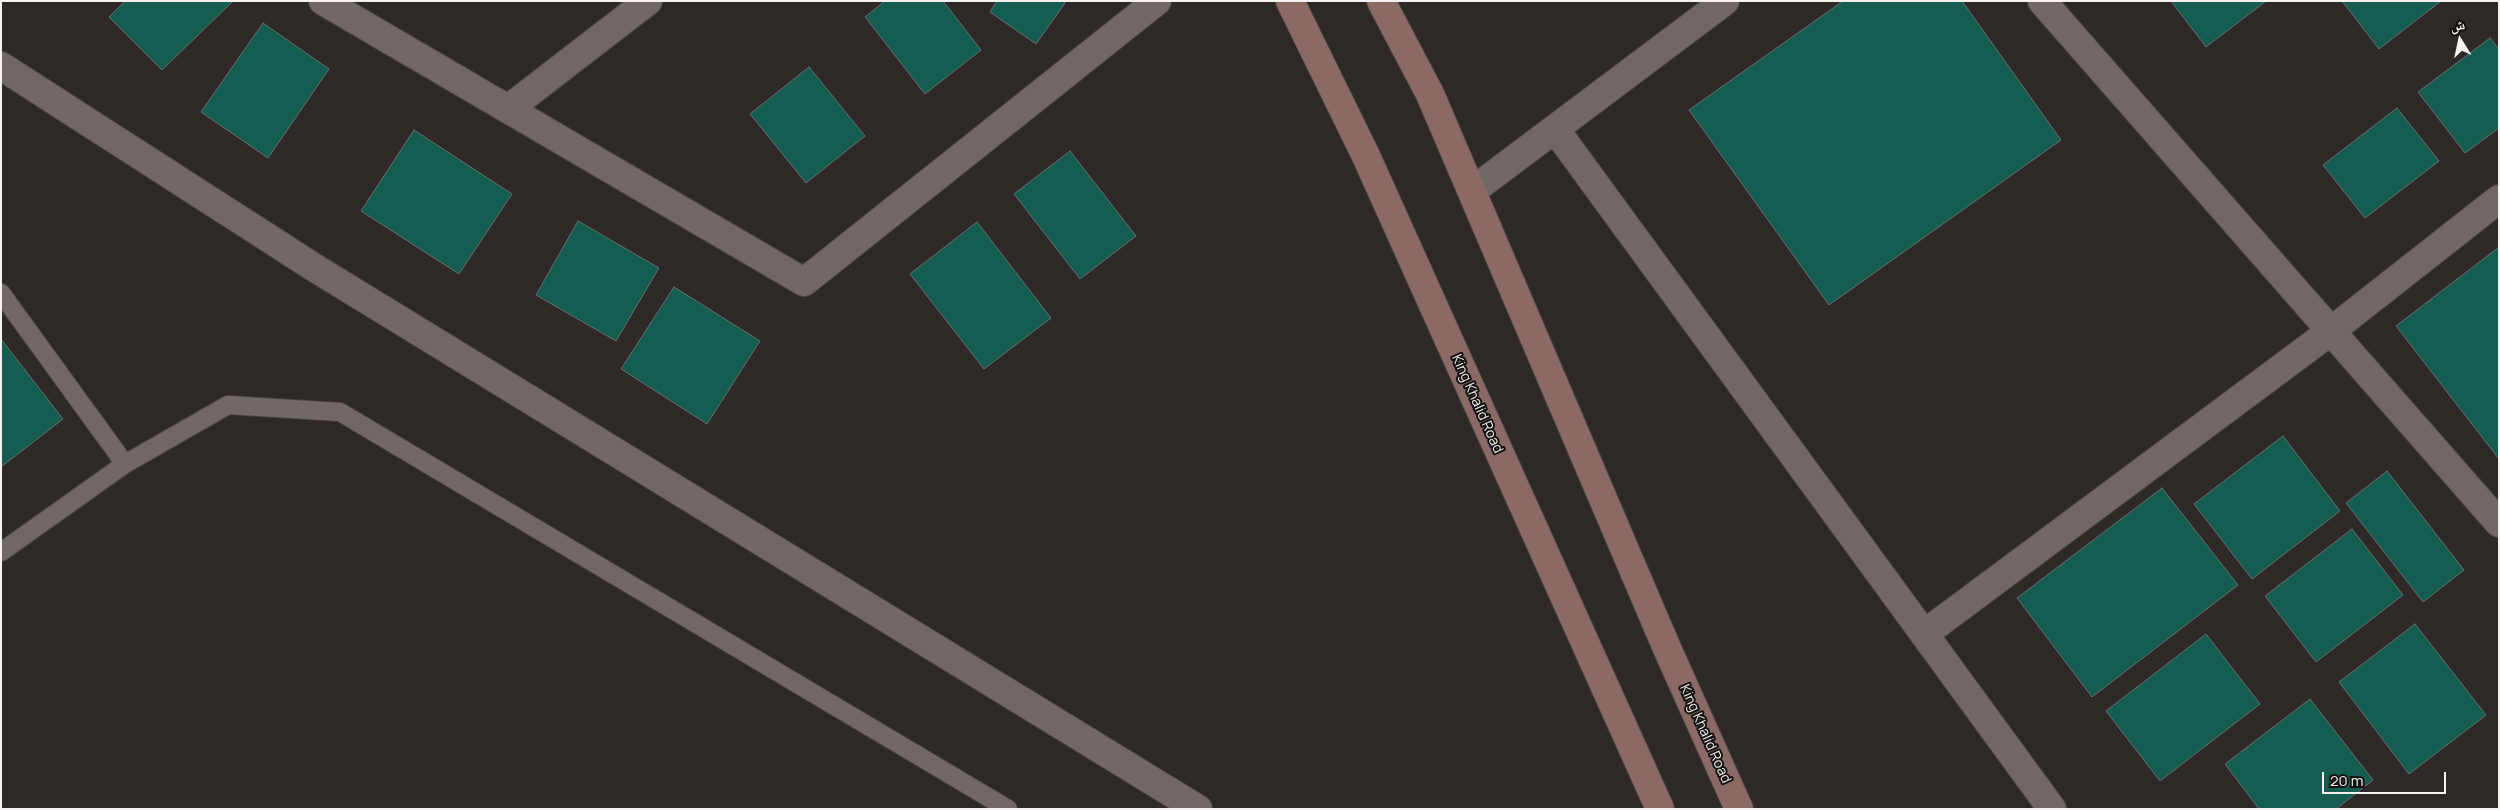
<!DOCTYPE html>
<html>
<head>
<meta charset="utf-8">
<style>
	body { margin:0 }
	#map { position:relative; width:2500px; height:810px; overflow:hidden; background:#2e2827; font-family:Manrope,"Noto Naskh Arabic",sans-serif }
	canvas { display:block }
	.frame { position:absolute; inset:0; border:2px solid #f6f2f1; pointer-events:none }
	.north { position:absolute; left:2435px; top:15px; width:50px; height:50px; -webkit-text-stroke:4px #141211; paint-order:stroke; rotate:350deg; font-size:14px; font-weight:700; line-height:20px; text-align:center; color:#f6f2f1 }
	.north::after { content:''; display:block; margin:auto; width:18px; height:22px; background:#f6f2f1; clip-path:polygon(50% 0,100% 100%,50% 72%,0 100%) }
	.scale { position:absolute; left:2322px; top:772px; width:124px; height:22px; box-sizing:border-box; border:2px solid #f6f2f1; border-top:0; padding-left:6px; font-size:15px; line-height:18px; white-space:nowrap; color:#f6f2f1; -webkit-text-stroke:4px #141211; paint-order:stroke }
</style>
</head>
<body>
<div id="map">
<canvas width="2500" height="810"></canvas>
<div class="frame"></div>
<div class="north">ش</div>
<div class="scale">20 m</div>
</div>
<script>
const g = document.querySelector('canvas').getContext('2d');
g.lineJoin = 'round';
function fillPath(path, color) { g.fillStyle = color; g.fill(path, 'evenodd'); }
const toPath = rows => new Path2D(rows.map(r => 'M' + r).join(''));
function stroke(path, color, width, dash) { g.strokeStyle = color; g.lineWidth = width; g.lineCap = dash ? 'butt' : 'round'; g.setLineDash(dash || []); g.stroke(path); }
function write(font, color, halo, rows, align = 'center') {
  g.font = font + ' Manrope,sans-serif'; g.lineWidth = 4; g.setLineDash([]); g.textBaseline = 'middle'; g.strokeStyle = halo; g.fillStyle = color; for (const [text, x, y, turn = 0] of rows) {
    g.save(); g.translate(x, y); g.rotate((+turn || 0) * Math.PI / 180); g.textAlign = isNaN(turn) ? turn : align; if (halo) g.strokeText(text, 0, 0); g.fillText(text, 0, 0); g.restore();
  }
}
const building = toPath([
	[125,1,233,1,162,70,109,17,125,1],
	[885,1,943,1,981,50,925,94,865,17,885,1],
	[997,1,1063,1,1065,3,1036,44,990,12,997,1],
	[1843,1,1962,1,2061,140,1829,305,1689,110,1843,1],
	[2171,1,2266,1,2206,47,2171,1],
	[2342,1,2441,1,2379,49,2342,1],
	[263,23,329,69,268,158,201,112,263,23],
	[2490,38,2499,49,2499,128,2465,153,2418,92,2490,38],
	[809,67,865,136,806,183,750,114,809,67],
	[2397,108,2439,161,2365,218,2323,165,2397,108],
	[414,130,512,194,459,274,361,211,414,130],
	[1070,151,1136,236,1080,279,1014,194,1070,151],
	[578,221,659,268,616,341,536,295,578,221],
	[977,222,1051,318,984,369,910,274,977,222],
	[2499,247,2499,459,2396,326,2499,247],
	[674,287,760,341,707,424,621,369,674,287],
	[1,339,63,419,1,467,1,339],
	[2283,436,2340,511,2252,579,2194,504,2283,436],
	[2387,471,2464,570,2423,602,2346,503,2387,471],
	[2162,488,2238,585,2092,697,2017,598,2162,488],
	[2352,529,2403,595,2316,662,2265,596,2352,529],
	[2415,624,2486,715,2409,774,2339,682,2415,624],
	[2206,634,2260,704,2160,781,2106,711,2206,634],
	[2310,699,2373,780,2336,809,2259,809,2225,764,2310,699]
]);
const service = toPath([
	[1,293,125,464],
	[1,552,125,464,228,405,340,412,1008,809]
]);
const minor = toPath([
	[323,1,804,282,1157,1],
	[2042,1,2499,523],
	[1,66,315,268,1198,809],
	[508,109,648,1],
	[1555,129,2052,809],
	[1472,191,1725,1],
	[1924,634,2331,331,2499,199]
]);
const secondary = toPath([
	[1290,1,1366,156,1660,809],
	[1381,1,1430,94,1666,646,1739,809]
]);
const streetNames = [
	["King Khalid Road",1477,404,66],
	["King Khalid Road",1705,734,66]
];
fillPath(building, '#165d51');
stroke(building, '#69706e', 1);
stroke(service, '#4c4746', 20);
stroke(minor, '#4c4746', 30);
stroke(secondary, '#4c4746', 30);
stroke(service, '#6f6867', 18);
stroke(minor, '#6f6867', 28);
stroke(secondary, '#8b6a66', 28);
write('14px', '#f6f2f1', '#141211', streetNames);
</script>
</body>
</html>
